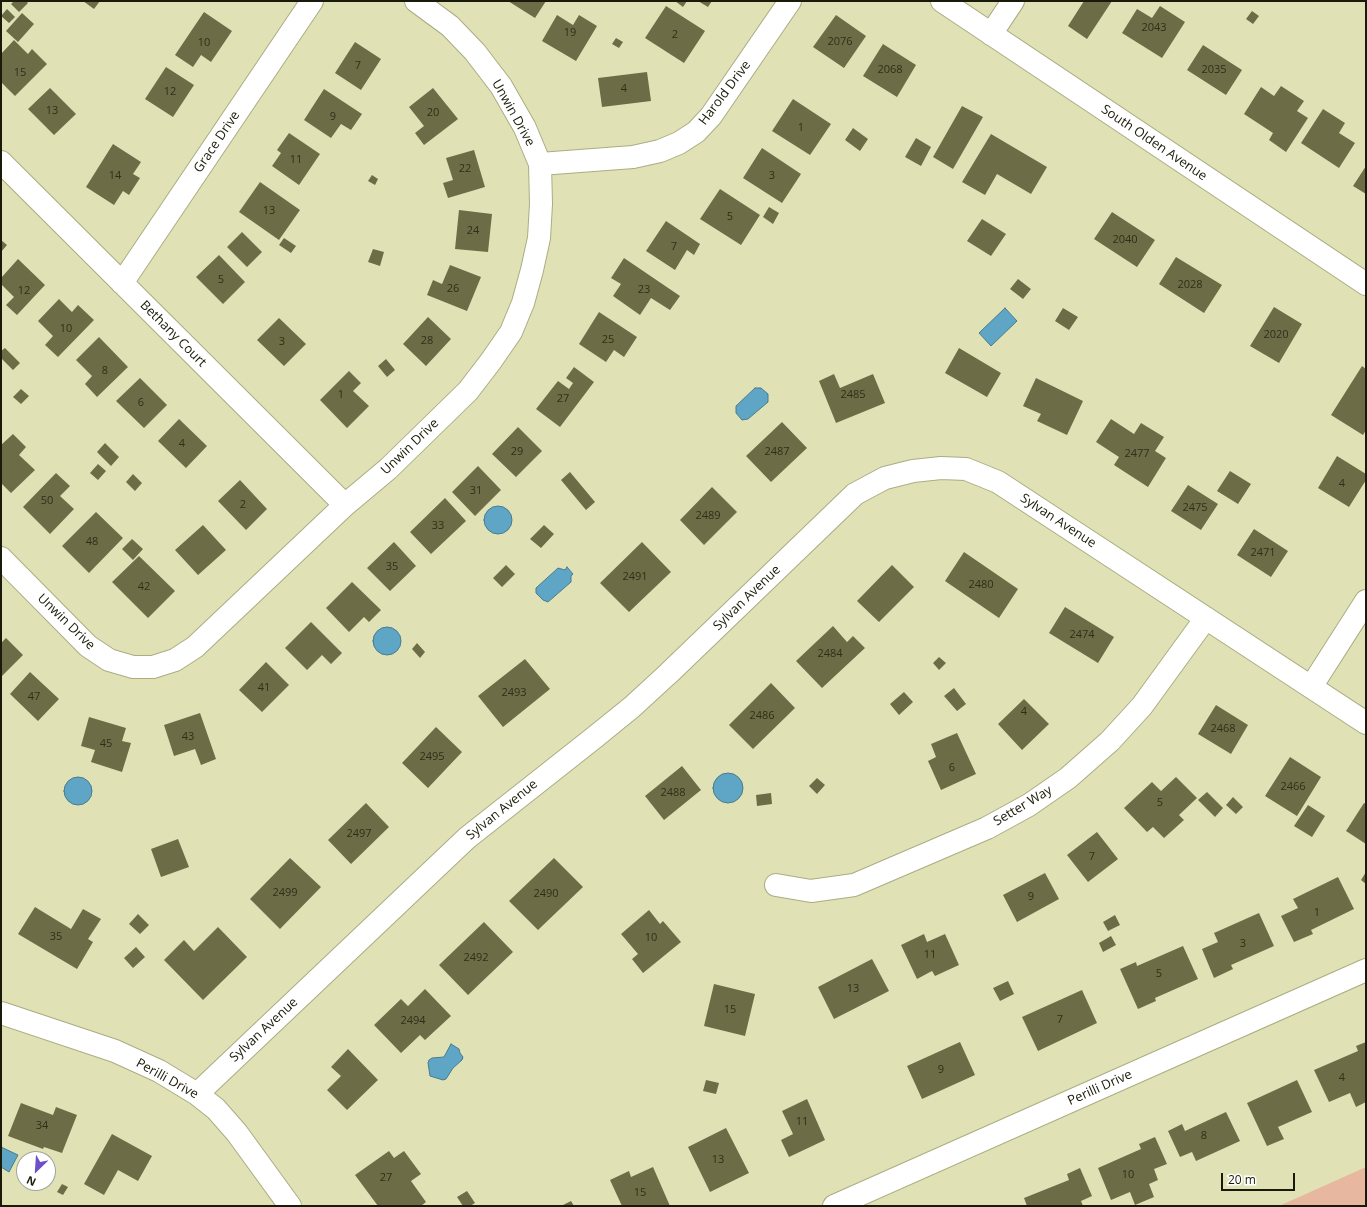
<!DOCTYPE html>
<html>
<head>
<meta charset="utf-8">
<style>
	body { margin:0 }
	#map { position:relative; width:1367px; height:1207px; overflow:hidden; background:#e0e2b6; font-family:"Open Sans",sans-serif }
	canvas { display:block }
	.frame { position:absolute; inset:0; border:2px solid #1a1a0a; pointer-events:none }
	.north { position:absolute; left:16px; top:1151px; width:40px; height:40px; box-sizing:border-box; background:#fff; border:1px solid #a3a39d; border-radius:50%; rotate:205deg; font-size:11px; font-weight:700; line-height:16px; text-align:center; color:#1a1a0a }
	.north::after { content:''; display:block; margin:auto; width:14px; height:18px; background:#6c50ca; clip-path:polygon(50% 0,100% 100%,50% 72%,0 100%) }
	.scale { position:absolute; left:1221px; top:1173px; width:74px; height:18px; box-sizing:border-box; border:2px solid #1a1a0a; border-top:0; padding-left:5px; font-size:12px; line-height:14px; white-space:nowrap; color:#1a1a0a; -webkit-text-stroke:3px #fff; paint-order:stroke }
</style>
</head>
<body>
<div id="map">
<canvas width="1367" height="1207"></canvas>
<div class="frame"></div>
<div class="north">N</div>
<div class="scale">20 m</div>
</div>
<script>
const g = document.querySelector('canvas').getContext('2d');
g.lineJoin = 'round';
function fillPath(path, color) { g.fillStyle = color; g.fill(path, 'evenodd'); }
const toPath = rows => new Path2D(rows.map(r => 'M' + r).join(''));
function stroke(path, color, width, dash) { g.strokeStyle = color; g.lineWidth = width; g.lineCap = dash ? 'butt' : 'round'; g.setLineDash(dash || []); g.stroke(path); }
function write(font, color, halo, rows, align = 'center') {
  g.font = font + ' "Open Sans",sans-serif'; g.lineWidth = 3; g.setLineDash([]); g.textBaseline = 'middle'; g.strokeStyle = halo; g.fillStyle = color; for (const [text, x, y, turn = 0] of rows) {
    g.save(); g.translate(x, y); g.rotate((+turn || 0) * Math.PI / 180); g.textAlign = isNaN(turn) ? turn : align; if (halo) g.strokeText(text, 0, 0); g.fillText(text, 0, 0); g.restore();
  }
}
const green = toPath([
	[1366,1167,1366,1206,1279,1206]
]);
const water = toPath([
	[1005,308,1017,321,991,346,979,333,1005,308],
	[755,388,761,388,768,394,768,402,748,419,742,420,736,413,736,406,755,388],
	'484 520a14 14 0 1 1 28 0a14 14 0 1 1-28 0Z',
	[567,567,573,574,571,576,571,582,548,602,543,600,536,593,536,588,558,568,565,570,567,567],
	'373 641a14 14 0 1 1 28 0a14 14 0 1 1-28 0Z',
	'713 788a15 15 0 1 1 30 0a15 15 0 1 1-30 0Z',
	'64 791a14 14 0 1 1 28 0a14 14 0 1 1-28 0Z',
	[451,1044,459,1049,460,1053,463,1057,462,1060,453,1068,446,1079,443,1080,430,1076,428,1063,429,1060,432,1058,444,1057,451,1044],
	[1,1147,18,1155,9,1172,1,1167,1,1147]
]);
const building = toPath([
	[14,1,26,1,28,3,19,12,11,4],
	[83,1,100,1,94,9],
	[508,1,546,1,535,18],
	[675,1,687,1,683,7],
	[698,1,712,1,708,7],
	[1084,1,1112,1,1087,39,1068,26],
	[666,6,705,31,684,63,645,38],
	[1160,6,1185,22,1162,58,1122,33,1137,9,1152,18],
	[7,9,15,17,9,23,1,16],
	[1252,11,1259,16,1253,24,1246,19],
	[204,12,232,31,211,62,201,55,193,67,175,55],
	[22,13,34,24,18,42,6,31],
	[557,15,573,25,579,15,597,26,576,61,542,41],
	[836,15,866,36,844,68,813,47],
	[616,38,623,42,619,48,612,44],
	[14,40,28,54,32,49,47,64,15,96,1,82,1,54],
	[355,42,381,59,361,90,335,73],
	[883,44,916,65,897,97,863,76],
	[1203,45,1242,70,1226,95,1187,70],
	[166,67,194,85,173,117,145,99],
	[647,72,651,101,602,107,598,78],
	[1281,86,1304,101,1297,111,1308,118,1286,152,1269,140,1273,133,1244,114,1261,87,1274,96],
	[50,88,76,114,54,135,28,109],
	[433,88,458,119,424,145,415,133,424,126,409,107],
	[324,89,362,114,351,130,341,124,331,138,304,120],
	[793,99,831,124,810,155,772,131],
	[962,106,983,117,953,169,933,157],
	[1323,109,1345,123,1339,133,1355,143,1339,168,1301,143],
	[853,128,868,139,860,151,845,140],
	[289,133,320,154,299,185,272,166,281,153,277,150],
	[991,134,1047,167,1031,194,997,174,985,195,962,182],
	[916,138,931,147,921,166,905,157],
	[113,144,141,162,133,174,140,178,129,195,123,191,114,205,86,187],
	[762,148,801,174,782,203,743,178],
	[474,150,485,187,448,198,443,183,453,180,446,158],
	[1366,166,1366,194,1353,186],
	[372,175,378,179,375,185,368,181],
	[260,182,300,210,279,240,239,212],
	[720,189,760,215,741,245,700,219],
	[769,207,779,213,773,224,763,217],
	[459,210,492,214,488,252,455,249],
	[1112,212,1155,240,1137,267,1094,239],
	[982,219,1006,234,991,256,967,241],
	[666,221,700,244,694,255,687,250,675,270,646,251],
	[242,232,262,252,247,267,227,247],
	[284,238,296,246,291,253,279,245],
	[1,240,7,245,1,252],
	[373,249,384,252,380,266,368,262],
	[219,255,245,282,223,304,196,277],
	[1176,257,1222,285,1204,313,1159,284],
	[624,258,680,296,670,310,651,298,640,315,613,296,621,284,611,278],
	[18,259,45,285,17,315,6,305,14,297,1,284,1,278],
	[450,265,481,277,467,311,427,295,433,280,442,284],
	[1018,279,1031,289,1023,299,1010,289],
	[59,299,72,312,78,305,94,320,58,357,45,345,53,336,38,321],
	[1274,307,1302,324,1279,363,1250,346],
	[1063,308,1078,317,1069,330,1055,321],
	[599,312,637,337,624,357,614,350,606,362,579,344],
	[428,317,451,339,426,366,403,344],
	[279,318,306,344,284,366,257,340],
	[99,337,128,367,97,397,85,384,92,376,76,360],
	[5,348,20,363,13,370,1,358,1,351],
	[959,348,1001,373,987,397,945,373],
	[386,359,395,370,387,377,378,366],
	[1362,366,1366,369,1366,430,1363,435,1331,415],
	[574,367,594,382,560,427,536,409,558,381,569,389,573,383,566,378],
	[349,371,361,383,353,391,369,406,347,428,320,400],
	[834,374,840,388,873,374,885,403,836,423,819,381],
	[140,378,167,405,144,428,116,401],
	[1036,378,1083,401,1067,435,1037,421,1041,414,1023,406],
	[21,389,29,396,21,404,13,397],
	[179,419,207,446,186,468,158,441],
	[1111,419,1134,434,1141,423,1164,437,1155,451,1166,458,1148,487,1114,465,1119,457,1096,442],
	[782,422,807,448,771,482,746,456],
	[518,427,542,451,516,477,492,454],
	[13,434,26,447,19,455,35,470,11,493,1,483,1,445],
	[105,443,119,457,111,466,97,452],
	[1337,456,1366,474,1366,480,1349,507,1318,488],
	[98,464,106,471,98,480,90,473],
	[478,466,501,490,475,516,452,492],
	[1230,471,1251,484,1238,504,1217,491],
	[570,472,595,502,586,510,561,480],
	[56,473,70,486,60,496,74,509,50,534,23,507],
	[133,474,142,483,135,491,126,482],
	[240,480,267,509,246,530,218,501],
	[1188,485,1218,504,1201,530,1171,511],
	[712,487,737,512,704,545,680,520],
	[445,498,466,521,431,554,410,532],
	[96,512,123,538,89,573,62,546],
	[203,525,226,550,198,575,175,550],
	[544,525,554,534,541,548,530,539],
	[1254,529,1288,551,1271,577,1237,555],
	[132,539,143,549,133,560,122,549],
	[394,542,416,566,390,591,367,568],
	[642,542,671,572,629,612,600,583],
	[964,552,1018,589,999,618,945,581],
	[139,556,175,591,148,618,112,582],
	[506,565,515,574,502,587,493,578],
	[892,565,914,587,879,622,857,601],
	[352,582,381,610,369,622,364,617,349,632,326,608],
	[1065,607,1114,637,1098,663,1049,633],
	[311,622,342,653,331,664,322,655,307,670,285,648],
	[833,626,847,642,853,636,865,648,822,688,796,661],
	[6,638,23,655,1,677,1,643],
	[417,643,425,652,420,658,412,649],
	[939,657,946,663,939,670,933,663],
	[525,659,550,689,503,727,478,696],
	[266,662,289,685,262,712,239,690],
	[30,672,59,699,38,721,10,694],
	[771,683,795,708,753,749,729,725],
	[954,688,966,704,957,711,944,696],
	[904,692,913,702,899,715,890,704],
	[1024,699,1049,724,1022,750,998,724],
	[1216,705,1248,725,1231,754,1198,734],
	[200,713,216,759,201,765,195,749,174,756,164,725],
	[89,717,126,728,122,741,131,743,122,772,91,762,95,750,81,746],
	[436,727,462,752,428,788,402,763],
	[957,733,976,774,941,790,928,761,936,757,931,744],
	[1290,757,1321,777,1297,816,1265,796],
	[682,766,701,790,664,820,645,796],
	[1176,777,1197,798,1179,815,1184,820,1164,838,1153,827,1147,832,1124,808,1152,782,1161,791],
	[817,778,825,785,817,794,809,786],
	[1207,792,1223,808,1215,817,1198,800],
	[771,793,772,804,757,806,756,795],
	[1233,797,1243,807,1236,814,1226,805],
	[366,803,389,827,351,864,328,840],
	[1364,803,1366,804,1366,844,1346,831],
	[1308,805,1325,816,1312,837,1294,826],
	[1097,832,1118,859,1088,882,1067,855],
	[178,839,189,867,161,877,151,849],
	[290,858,321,887,280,929,250,899],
	[554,858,583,887,538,930,509,901],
	[1366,872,1366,884,1361,880],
	[1045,873,1059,899,1017,922,1003,895],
	[1338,877,1354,909,1311,930,1313,934,1294,942,1281,916,1298,908,1293,899],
	[35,907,71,929,83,909,101,919,88,939,93,942,77,969,18,934],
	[649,910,660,924,663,921,681,942,643,973,632,959,638,954,621,934],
	[1259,913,1274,946,1231,965,1233,969,1214,978,1202,949,1218,942,1214,933],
	[138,914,149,925,140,934,129,924],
	[1115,915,1120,925,1108,931,1103,922],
	[484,922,513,952,468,995,439,965],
	[218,927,247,957,203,1000,164,960,184,940,194,951],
	[924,934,927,942,945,934,959,965,935,976,932,971,917,979,901,945],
	[1111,936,1116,945,1103,952,1099,943],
	[1183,946,1198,979,1155,998,1156,1001,1138,1009,1120,969,1136,962,1137,966],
	[136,947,145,957,133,968,124,958],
	[872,959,889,991,834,1019,818,987],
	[1008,981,1014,994,1000,1001,993,988],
	[714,984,755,994,745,1036,704,1026],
	[425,989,451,1016,425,1040,420,1035,401,1053,374,1025,401,999,408,1006],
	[1082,990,1097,1023,1038,1051,1022,1017],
	[960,1042,975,1075,922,1099,907,1066],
	[1366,1042,1366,1102,1356,1107,1350,1093,1329,1102,1314,1070,1358,1051,1356,1046],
	[348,1049,378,1080,347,1110,327,1090,341,1076,331,1067],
	[706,1080,719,1083,716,1094,703,1091],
	[1297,1080,1312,1112,1278,1127,1284,1139,1267,1146,1247,1103],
	[807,1099,825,1140,789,1157,781,1140,793,1134,782,1111],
	[21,1103,53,1115,56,1107,77,1115,62,1153,44,1147,43,1149,8,1136],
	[1226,1112,1240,1141,1196,1161,1192,1152,1180,1157,1168,1131,1182,1124,1185,1131],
	[726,1128,749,1173,710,1192,688,1147],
	[112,1134,152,1156,138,1181,118,1170,104,1195,84,1184],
	[1155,1137,1167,1164,1154,1169,1158,1180,1149,1184,1154,1197,1135,1205,1130,1192,1111,1200,1098,1168,1141,1149,1139,1144],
	[389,1151,394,1158,404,1151,421,1174,411,1181,426,1202,421,1206,378,1206,355,1175],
	[653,1167,670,1206,622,1206,610,1180,629,1171,631,1177],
	[1080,1168,1092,1196,1081,1201,1083,1206,1027,1206,1024,1198,1069,1180,1067,1174],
	[62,1184,68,1187,63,1195,57,1192],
	[467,1191,475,1203,470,1206,463,1206,457,1197],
	[571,1201,574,1206,561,1206]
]);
const minor = toPath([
	[991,34,1013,1],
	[1,162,345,505],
	[540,164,633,157,660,151,679,143,696,132,711,116,790,1],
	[122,283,312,1],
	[1,558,88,646,109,660,133,667,153,667,175,660,195,647,345,505,388,469,468,391,491,361,511,332,523,303,532,270,539,238,541,204,540,164,525,128,501,86,475,52,450,26,416,1],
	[1311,687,1366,601],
	[776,885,811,891,854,885,987,828,1029,805,1068,778,1110,741,1142,706,1206,618],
	[1,1013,115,1051,159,1071,197,1094,216,1109,237,1133,290,1206],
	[197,1094,467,838,595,737,632,707,669,673,855,494,885,478,913,471,941,468,966,469,998,482,1366,723],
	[834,1206,1366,970]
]);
const secondary = toPath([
	[942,1,1366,284]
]);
const numberNames = [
	["2043",1154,28],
	["19",570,33],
	["2",675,35],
	["2076",840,42],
	["10",204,43],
	["7",358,66],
	["2068",890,70],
	["2035",1214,70],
	["15",20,73],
	["4",624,89],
	["12",170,92],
	["13",52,111],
	["20",433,113],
	["9",333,117],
	["1",801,128],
	["11",296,160],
	["22",465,169],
	["14",115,176],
	["3",772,176],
	["13",269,211],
	["5",730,217],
	["24",473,231],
	["2040",1125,240],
	["7",674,247],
	["5",221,280],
	["2028",1190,285],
	["26",453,289],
	["23",644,290],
	["12",24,291],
	["10",66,329],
	["2020",1276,335],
	["25",608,340],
	["28",427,341],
	["3",282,342],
	["8",105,371],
	["1",341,395],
	["2485",853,395],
	["27",563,399],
	["6",141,403],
	["4",182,444],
	["29",517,452],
	["2487",777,452],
	["2477",1137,454],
	["4",1342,484],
	["31",476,491],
	["50",47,501],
	["2",243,505],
	["2475",1195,508],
	["2489",708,516],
	["33",438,526],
	["48",92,542],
	["2471",1263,553],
	["35",392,567],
	["2491",635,577],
	["2480",981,585],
	["42",144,587],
	["2474",1082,635],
	["2484",830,654],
	["41",264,688],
	["2493",514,693],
	["47",34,697],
	["4",1024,712],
	["2486",762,716],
	["2468",1223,729],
	["43",188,737],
	["45",106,744],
	["2495",432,757],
	["6",952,768],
	["2466",1293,787],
	["2488",673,793],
	["5",1160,803],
	["2497",359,834],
	["7",1092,857],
	["2499",285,893],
	["2490",546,894],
	["9",1031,897],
	["1",1317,913],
	["35",56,937],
	["10",651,938],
	["3",1243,944],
	["11",930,955],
	["2492",476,958],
	["5",1159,974],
	["13",853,989],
	["15",730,1010],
	["7",1060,1020],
	["2494",413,1021],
	["9",941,1070],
	["4",1342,1078],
	["11",802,1122],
	["34",42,1126],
	["8",1204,1136],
	["13",718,1160],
	["10",1128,1175],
	["27",386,1178],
	["15",640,1193]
];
const streetNames = [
	["Harold Drive",725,93,-53],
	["Unwin Drive",513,113,61],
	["Grace Drive",217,142,-56],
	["South Olden Avenue",1154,143,34],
	["Bethany Court",173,334,45],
	["Unwin Drive",410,447,-44],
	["Sylvan Avenue",1058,521,33],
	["Sylvan Avenue",747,598,-44],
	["Unwin Drive",66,622,44],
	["Setter Way",1023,806,-31],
	["Sylvan Avenue",502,810,-39],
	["Sylvan Avenue",264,1030,-43],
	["Perilli Drive",167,1079,29],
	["Perilli Drive",1100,1088,-24]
];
fillPath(green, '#e7b89f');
fillPath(water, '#5fa5c5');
stroke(water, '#4a7b8d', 1);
fillPath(building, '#6c6d46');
stroke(minor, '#abac82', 24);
stroke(secondary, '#abac82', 24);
stroke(minor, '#fff', 22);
stroke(secondary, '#fff', 22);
write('11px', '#2e2f19', null, numberNames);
write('13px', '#1a1a0a', '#fff', streetNames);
</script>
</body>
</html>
